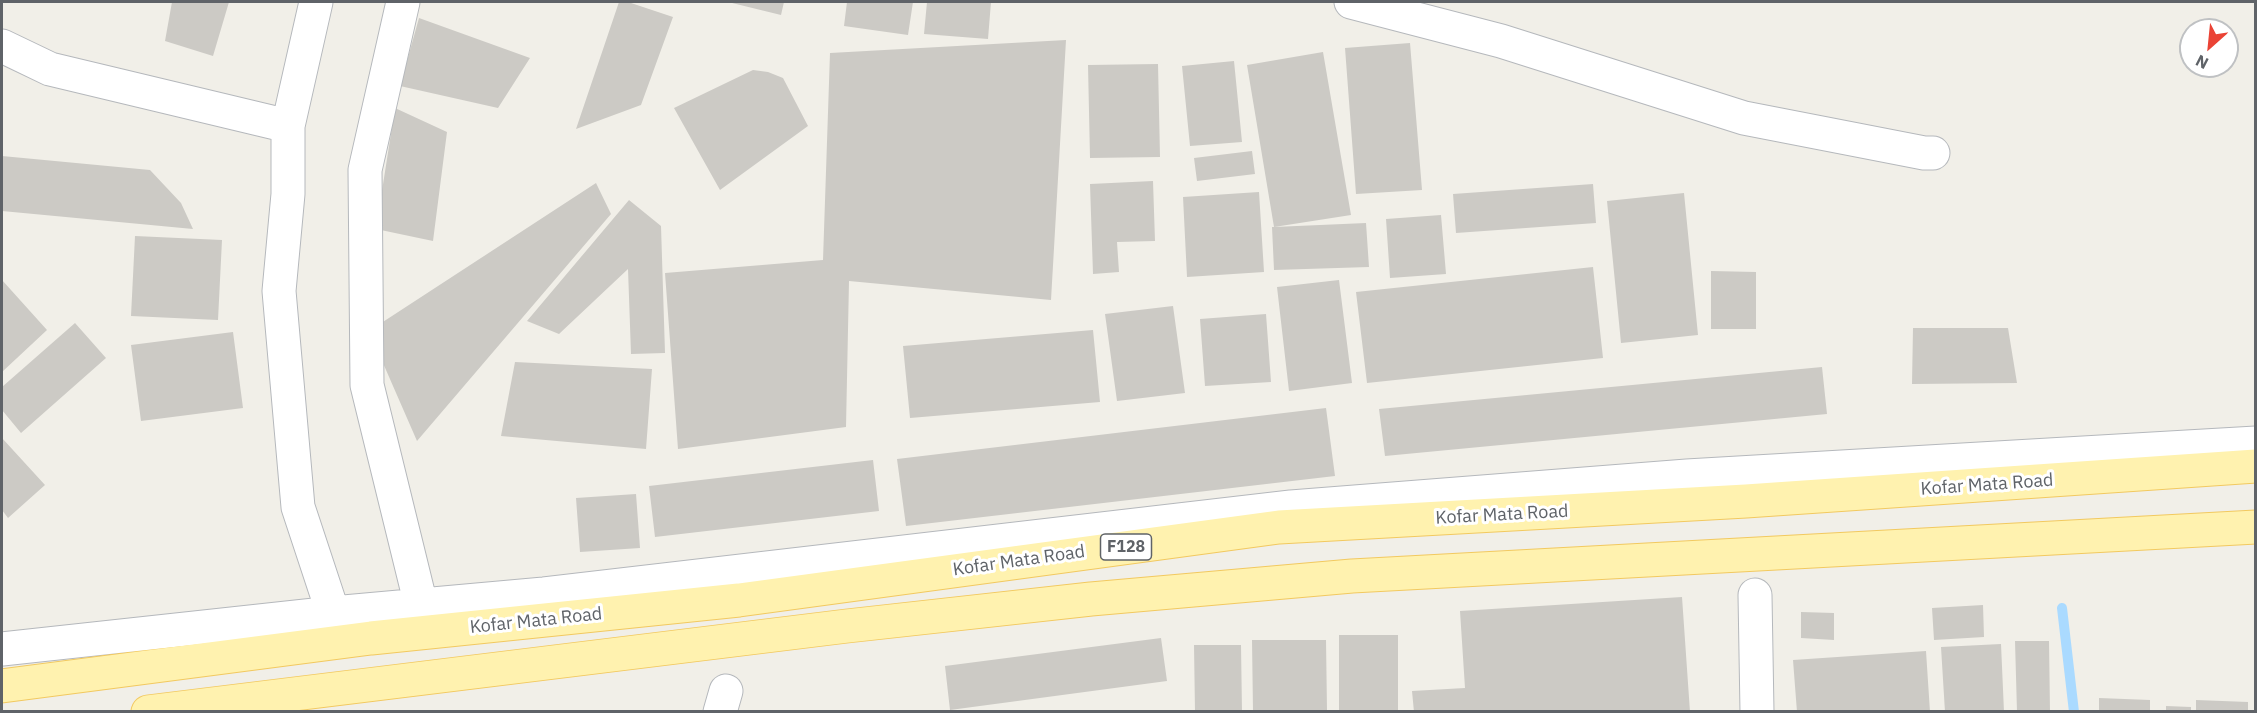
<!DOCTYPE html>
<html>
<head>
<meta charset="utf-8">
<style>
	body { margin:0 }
	#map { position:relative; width:2257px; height:713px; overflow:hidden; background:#f1efe8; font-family:"IBM Plex Sans",sans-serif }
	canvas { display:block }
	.frame { position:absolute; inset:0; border:3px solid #5f6368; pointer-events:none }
	.north { position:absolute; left:2179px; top:18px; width:60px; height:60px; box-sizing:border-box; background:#fff; border:2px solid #bfc1c3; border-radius:50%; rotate:207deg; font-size:16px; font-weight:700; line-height:24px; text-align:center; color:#5f6368 }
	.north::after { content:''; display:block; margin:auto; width:21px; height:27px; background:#ea4335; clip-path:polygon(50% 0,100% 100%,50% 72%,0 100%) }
</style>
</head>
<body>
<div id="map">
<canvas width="2257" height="713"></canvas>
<div class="frame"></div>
<div class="north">N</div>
</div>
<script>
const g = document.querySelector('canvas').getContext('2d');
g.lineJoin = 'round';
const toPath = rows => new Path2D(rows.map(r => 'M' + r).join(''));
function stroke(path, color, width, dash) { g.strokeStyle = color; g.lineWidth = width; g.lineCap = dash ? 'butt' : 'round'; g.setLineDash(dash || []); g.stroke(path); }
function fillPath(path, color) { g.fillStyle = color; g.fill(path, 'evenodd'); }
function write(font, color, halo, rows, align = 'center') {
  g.font = font + ' "IBM Plex Sans",sans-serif'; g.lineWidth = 6; g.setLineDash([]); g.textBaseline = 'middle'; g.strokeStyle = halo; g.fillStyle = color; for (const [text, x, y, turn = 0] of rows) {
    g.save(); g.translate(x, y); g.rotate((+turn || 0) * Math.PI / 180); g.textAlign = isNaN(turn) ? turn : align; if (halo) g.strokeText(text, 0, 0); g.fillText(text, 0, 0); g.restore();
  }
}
const stream = toPath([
	[2062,608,2074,712]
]);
const building = toPath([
	[172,2,229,2,213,56,165,41],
	[619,2,628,2,673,17,641,105,576,129],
	[728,2,784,2,781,15],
	[847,2,913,2,908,35,844,26],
	[927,2,991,2,988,39,924,34],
	[419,18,530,58,498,108,400,86],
	[1066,40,1051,300,849,281,846,427,678,449,665,273,823,260,830,53],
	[1410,43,1422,190,1356,194,1345,48],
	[1323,52,1351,215,1274,227,1366,223,1369,267,1274,270,1272,227,1274,227,1247,65],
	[1234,61,1242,142,1190,146,1182,66],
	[1158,64,1160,157,1090,158,1088,65],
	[753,70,768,72,783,78,808,126,720,190,674,108],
	[395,108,447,132,433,241,376,229],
	[1252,151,1255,174,1197,181,1194,158],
	[2,156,150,170,181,203,193,229,2,211],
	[1153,181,1155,241,1117,242,1119,272,1093,274,1090,184],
	[596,183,611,214,417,441,369,331],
	[1593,184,1596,223,1456,233,1453,194],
	[1259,192,1264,272,1187,277,1183,197],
	[1684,193,1698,335,1621,343,1607,201],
	[629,200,661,226,665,353,631,354,628,269,559,334,527,321],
	[1441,215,1446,274,1390,278,1386,219],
	[135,236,222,240,218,320,131,316],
	[1593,267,1603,358,1367,383,1356,292],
	[1711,271,1756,272,1756,329,1711,329],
	[2,280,47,330,2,372],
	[1339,280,1352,383,1289,391,1277,287],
	[1173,306,1185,393,1117,401,1105,314],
	[1266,314,1271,382,1205,386,1200,319],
	[75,323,106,358,21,433,2,410,2,387],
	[1913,328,2008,328,2017,383,1912,384],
	[1093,330,1100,402,910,418,903,346],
	[233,332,243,408,141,421,131,345],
	[515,362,652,369,646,449,501,436],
	[1822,367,1827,414,1385,456,1379,409],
	[1326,408,1335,476,906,526,897,459],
	[2,438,45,485,8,518,2,510],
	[873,460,879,511,655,537,649,486],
	[636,494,640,548,580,552,576,498],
	[1682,597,1690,712,1414,712,1412,691,1465,688,1460,611],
	[1983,605,1984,637,1934,640,1932,608],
	[1801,612,1834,613,1834,640,1801,638],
	[1339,635,1398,635,1398,712,1339,712],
	[1161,638,1167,681,950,710,945,666],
	[1252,640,1326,640,1327,710,1253,711],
	[2015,641,2049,641,2050,712,2017,712],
	[2001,644,2004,712,1945,712,1941,647],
	[1194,645,1241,645,1242,712,1195,712],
	[1926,651,1930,712,1797,712,1793,660],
	[2099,698,2150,700,2150,712,2099,712],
	[2196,700,2248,702,2248,712,2196,712],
	[2166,706,2191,707,2191,712,2166,712]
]);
const street = toPath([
	[316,2,288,126,288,194,279,291,298,507,333,613],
	[403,2,365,170,367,385,421,605],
	[1351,2,1501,41,1744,118,1924,153,1933,153],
	[2,46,50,69,288,126],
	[1755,595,1757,712],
	[2,649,333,613,544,594,1291,507,1687,476,2256,443],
	[720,712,726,691]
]);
const primary = toPath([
	[2,686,371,638,739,600,1279,527,1746,501,2256,466],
	[148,712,847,626,1091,599,1352,576,2256,527]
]);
const shields = [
	[1126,547,51]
];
const shieldNames = [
	["F128",1126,547]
];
const streetNames = [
	["Kofar Mata Road",1987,485,-4],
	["Kofar Mata Road",1502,515,-3],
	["Kofar Mata Road",1019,561,-8],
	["Kofar Mata Road",536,621,-6]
];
stroke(stream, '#aadaff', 10);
fillPath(building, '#cccac5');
stroke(street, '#b5b8bc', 35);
stroke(primary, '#f2c960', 35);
stroke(street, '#fff', 33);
stroke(primary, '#fff2af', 33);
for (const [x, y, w] of shields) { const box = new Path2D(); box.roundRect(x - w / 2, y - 13, w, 26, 4.5); g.fillStyle = '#fff'; g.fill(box); stroke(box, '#5f6368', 1.5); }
write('bold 16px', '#5f6368', null, shieldNames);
write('18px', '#5f6368', '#fff', streetNames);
</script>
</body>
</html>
